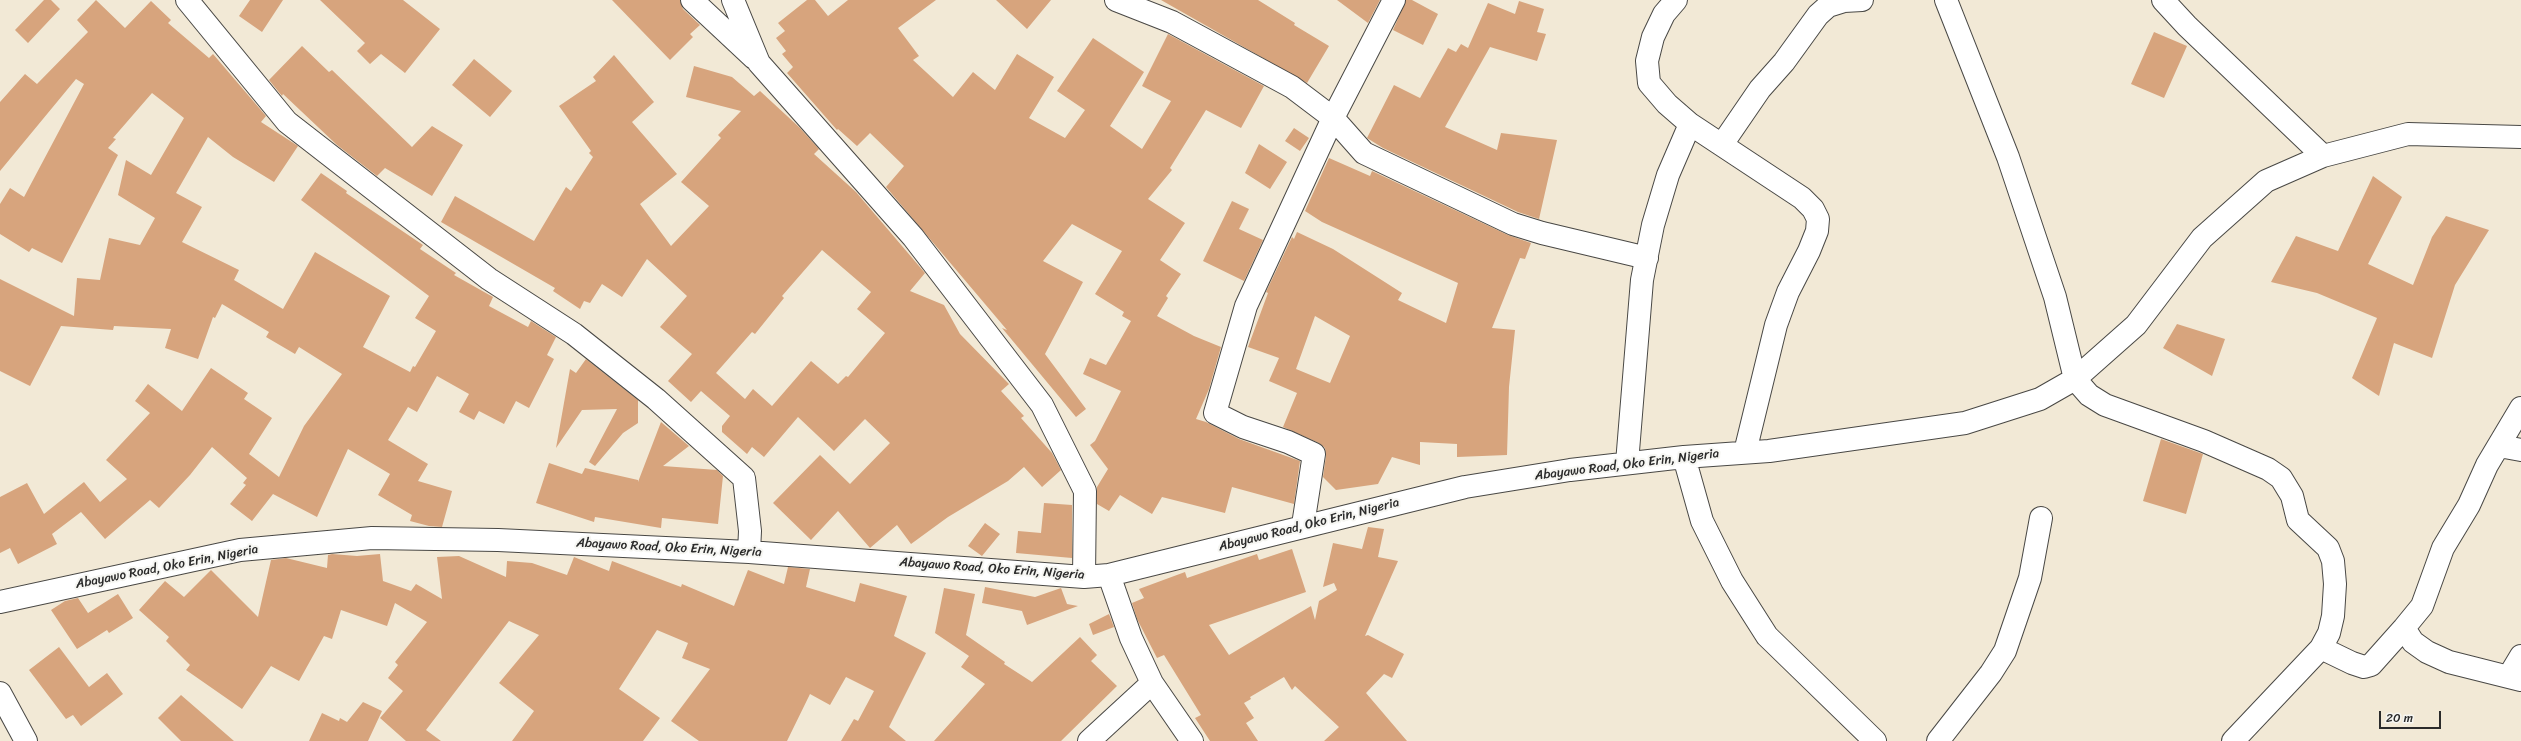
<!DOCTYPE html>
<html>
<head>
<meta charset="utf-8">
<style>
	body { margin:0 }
	#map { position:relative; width:2521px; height:741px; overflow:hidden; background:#f2e9d6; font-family:Sriracha,sans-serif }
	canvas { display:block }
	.scale { position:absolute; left:2379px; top:711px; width:62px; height:18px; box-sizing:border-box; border:2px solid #2b2b2b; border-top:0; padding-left:5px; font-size:12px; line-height:14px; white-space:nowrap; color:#2b2b2b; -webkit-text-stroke:3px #f6f6f2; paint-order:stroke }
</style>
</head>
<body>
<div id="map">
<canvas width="2521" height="741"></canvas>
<div class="scale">20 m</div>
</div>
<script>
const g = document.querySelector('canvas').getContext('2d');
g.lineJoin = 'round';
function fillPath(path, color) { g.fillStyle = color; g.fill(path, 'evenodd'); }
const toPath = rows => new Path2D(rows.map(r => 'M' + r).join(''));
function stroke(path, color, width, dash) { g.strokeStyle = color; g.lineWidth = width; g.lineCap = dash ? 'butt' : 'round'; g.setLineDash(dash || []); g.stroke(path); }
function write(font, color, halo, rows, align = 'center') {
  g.font = font + ' Sriracha,sans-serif'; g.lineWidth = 4; g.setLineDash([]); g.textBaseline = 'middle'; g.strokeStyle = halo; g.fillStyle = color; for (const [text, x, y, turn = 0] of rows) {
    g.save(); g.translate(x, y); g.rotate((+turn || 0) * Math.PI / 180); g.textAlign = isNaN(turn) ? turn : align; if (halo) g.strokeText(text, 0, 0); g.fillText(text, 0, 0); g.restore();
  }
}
const building = toPath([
	[44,0,51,0,60,9,28,43,15,30],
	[96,0,125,28,151,1,171,20,168,23,209,58,213,54,266,116,261,122,298,146,274,182,233,157,208,137,176,193,202,207,182,242,239,270,234,280,283,309,315,252,390,296,363,347,410,372,413,366,415,367,436,331,415,318,429,296,301,200,321,173,347,191,346,193,423,245,420,249,456,273,454,275,493,297,489,306,528,327,531,321,556,337,547,355,554,359,529,408,516,401,504,424,479,411,474,420,459,412,469,394,437,376,417,412,408,407,388,440,428,464,418,481,452,491,442,527,429,526,410,521,412,515,378,495,390,474,348,449,317,517,273,494,252,521,230,504,246,485,243,483,247,478,212,447,190,475,159,508,150,500,105,539,81,512,52,534,57,544,18,564,10,548,0,553,0,497,27,483,44,514,84,482,100,502,127,479,106,460,150,413,135,401,148,384,182,411,211,368,248,393,244,399,272,418,249,454,279,477,304,426,342,374,299,347,295,354,266,337,269,332,222,304,215,318,213,317,198,359,165,348,171,329,114,326,113,330,61,326,30,386,0,371,0,279,74,316,77,278,100,280,109,238,140,245,155,218,118,195,126,160,151,175,184,118,152,93,113,138,116,139,108,148,118,155,62,263,32,248,29,252,0,234,0,204,10,188,24,197,84,84,76,79,0,171,0,102,25,74,37,84,88,32,77,20],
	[250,0,283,0,262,32,239,16],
	[320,0,403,0,440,29,405,73,381,54,370,64,357,51,365,43],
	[612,0,680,0,683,9,700,25,690,34,693,37,670,60],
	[807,0,815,0,828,16,848,0,936,0,898,28,919,56,913,60,953,97,973,72,995,90,1017,54,1054,77,1029,118,1065,138,1085,110,1057,91,1093,38,1144,72,1110,126,1142,149,1171,101,1142,86,1168,34,1264,86,1241,128,1206,110,1170,168,1172,170,1148,199,1185,223,1160,260,1181,274,1166,296,1168,298,1157,316,1194,336,1221,347,1209,389,1196,419,1206,422,1239,439,1300,461,1294,504,1232,487,1225,513,1162,497,1152,514,1120,495,1109,511,1097,504,1097,487,1108,469,1090,445,1095,441,1121,391,1083,374,1090,358,1106,365,1131,321,1122,316,1124,312,1095,294,1122,251,1072,224,1043,261,1083,282,1045,354,1086,409,1076,417,1002,328,1007,330,886,187,904,166,870,133,857,146,838,129,837,130,787,73,793,67,782,54,786,51,776,38,785,31,778,23],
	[996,0,1051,0,1027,29],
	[1161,0,1258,0,1295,23,1294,25,1329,46,1307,83],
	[1337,0,1380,0,1368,23],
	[1406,0,1412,0,1438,14,1423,45,1393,30],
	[1519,1,1544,9,1537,32,1546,34,1537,61,1490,47,1445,127,1497,150,1501,133,1557,140,1539,219,1518,212,1383,148,1367,138,1394,85,1420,98,1448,48,1456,52,1461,44,1468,48,1488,3,1515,14],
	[2154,32,2187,46,2164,98,2131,84],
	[302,46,329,72,332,70,412,147,432,126,463,145,432,196,385,168,377,176,337,145,283,94,282,96,269,80],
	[614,55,654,102,632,122,677,174,640,204,671,246,709,206,681,182,721,138,718,135,741,111,686,97,694,66,732,77,754,96,760,91,799,127,819,149,814,154,856,192,925,273,910,291,944,305,960,334,1009,384,1001,391,1024,416,1021,418,1052,453,1061,470,1042,487,1024,467,1008,481,948,517,911,544,897,525,870,548,838,511,811,540,773,503,820,455,850,484,890,443,865,419,834,451,798,417,764,457,752,447,747,454,722,432,722,426,730,416,701,391,691,402,668,381,692,354,660,327,687,296,647,259,622,297,602,284,590,303,584,301,580,309,553,291,555,288,441,222,455,196,534,241,566,187,571,191,593,157,589,153,591,151,559,106,596,81,593,77],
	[822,250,871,292,857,309,885,333,848,377,846,376,838,384,811,361,772,406,753,389,745,399,716,373,752,332,755,334,784,298,782,296],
	[474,59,512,91,490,117,452,85],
	[1294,128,1309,138,1300,151,1285,141],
	[1259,144,1287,162,1270,189,1245,173],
	[1329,158,1370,176,1372,171,1508,235,1531,243,1525,259,1520,258,1492,328,1515,330,1509,387,1507,455,1457,457,1457,444,1420,442,1420,465,1392,457,1378,484,1336,490,1323,477,1326,456,1325,448,1319,443,1283,427,1297,393,1269,381,1279,358,1248,347,1268,293,1266,292,1292,237,1294,239,1297,232,1333,249,1402,293,1398,300,1446,323,1458,283,1322,222,1305,211],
	[1315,316,1350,336,1330,383,1296,369],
	[2373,176,2402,197,2368,264,2413,285,2432,237,2446,216,2489,230,2455,285,2432,358,2394,343,2379,396,2352,378,2377,318,2317,293,2271,282,2296,236,2338,251],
	[1232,201,1249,209,1239,229,1263,240,1244,281,1203,261],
	[2177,324,2225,339,2212,376,2163,348],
	[586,359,638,400,638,423,623,433,595,466,589,462,617,409,582,410,556,448,570,369,576,373],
	[661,422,689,446,663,466,717,470,723,476,718,524,662,518,661,528,595,517,594,522,536,503,549,463,582,474,585,468,638,480,638,482],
	[2161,439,2203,454,2186,514,2143,501],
	[1044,503,1072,505,1072,558,1016,553,1018,531,1041,533],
	[985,523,1000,534,982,556,968,546],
	[1368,527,1384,529,1378,557,1398,561,1365,636,1368,635,1404,654,1392,678,1384,674,1366,693,1407,741,1324,741,1339,727,1295,686,1292,690,1284,677,1250,697,1251,699,1244,703,1254,718,1246,723,1258,741,1210,741,1195,718,1201,715,1164,655,1157,658,1137,619,1132,603,1144,598,1139,589,1185,572,1187,578,1257,554,1259,560,1292,549,1306,592,1209,625,1229,655,1311,606,1315,620,1319,601,1337,590,1334,583,1323,587,1333,543,1362,549],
	[332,554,357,556,380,554,383,581,411,591,416,584,442,599,437,557,459,556,506,577,507,561,532,563,567,575,574,557,609,571,612,561,681,587,682,584,734,606,748,570,784,584,788,567,810,569,806,587,855,602,860,583,907,596,894,636,926,653,889,727,906,741,841,741,854,719,858,721,874,691,846,677,830,705,810,694,787,741,699,741,671,721,710,669,682,658,688,643,657,630,619,689,660,718,643,741,512,741,534,711,499,683,539,635,509,621,426,730,441,741,406,741,380,718,403,691,388,678,398,665,395,662,427,622,395,603,387,626,341,610,332,639,324,636,299,681,271,666,242,709,186,670,190,665,166,641,169,637,139,610,165,581,184,597,211,570,258,617,271,560,286,558,327,568,328,555],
	[985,587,1035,597,1061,588,1067,604,1078,606,1027,625,1022,611,982,603],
	[944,588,975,594,966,635,1005,662,1004,664,1032,682,1080,637,1097,655,1091,661,1117,686,1061,741,934,741,985,684,961,667,969,656,935,633],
	[118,594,133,618,109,633,107,630,77,649,51,610,65,601,78,598,88,613],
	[1109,614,1114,627,1093,635,1089,624],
	[59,647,89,687,107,673,123,694,81,726,73,715,66,719,29,670],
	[181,695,234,741,181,741,158,718],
	[363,702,382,711,368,741,309,741,322,713,339,721,340,718,347,722]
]);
const minor = toPath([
	[187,0,287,122,489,279,574,334,656,399,744,478,750,531,749,552],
	[692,0,754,58],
	[733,0,759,63,913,237,1042,405,1085,491,1084,577],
	[1116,0,1172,22,1292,87,1333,118,1364,153,1513,224,1542,233,1647,258],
	[1676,0,1664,14,1653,37,1647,61,1649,83,1667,104,1690,124,1802,198,1813,209,1818,219,1817,231,1809,251,1788,292,1776,325,1745,452],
	[1946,0,2008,157,2055,297,2075,379,2089,395,2105,405,2204,441,2268,469,2281,478,2292,496,2298,520,2328,548,2333,561,2335,584,2333,616,2329,633,2321,648,2233,741],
	[2163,0,2187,26,2323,156],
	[1723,143,1760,89,1784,62,1818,15,1828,6,1844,1,1862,0],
	[2499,446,2521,450],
	[1684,457,1702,521,1732,581,1767,636,1875,741],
	[1627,463,1642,280,1653,225,1668,175,1690,124],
	[1303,525,1314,454,1288,442,1243,427,1215,413,1246,306,1333,118,1394,0],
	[1109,575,1131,638,1152,683,1192,741],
	[0,602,240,550,372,538,498,540,749,552,1084,577,1109,575,1465,487,1570,470,1684,457,1769,451,1965,423,2040,399,2075,379,2136,325,2202,238,2266,181,2323,156,2408,134,2521,137],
	[2404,628,2413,642,2427,652,2449,662,2521,680],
	[2321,648,2352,663,2364,667,2371,665,2404,628,2422,606,2443,548,2469,505,2487,465,2521,408],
	[2509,676,2521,656],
	[0,693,26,741],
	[1089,741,1152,683],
	[1938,741,1991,673,2005,651,2030,578,2041,518]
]);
const streetNames = [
	["Abayawo Road, Oko Erin, Nigeria",1627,465,-7],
	["Abayawo Road, Oko Erin, Nigeria",1309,525,-14],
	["Abayawo Road, Oko Erin, Nigeria",669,548,3],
	["Abayawo Road, Oko Erin, Nigeria",167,567,-11],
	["Abayawo Road, Oko Erin, Nigeria",992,569,4]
];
fillPath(building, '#d7a47d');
stroke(minor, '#494845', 24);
stroke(minor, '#fff', 22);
write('13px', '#2b2b2b', '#f6f6f2', streetNames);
</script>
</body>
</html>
